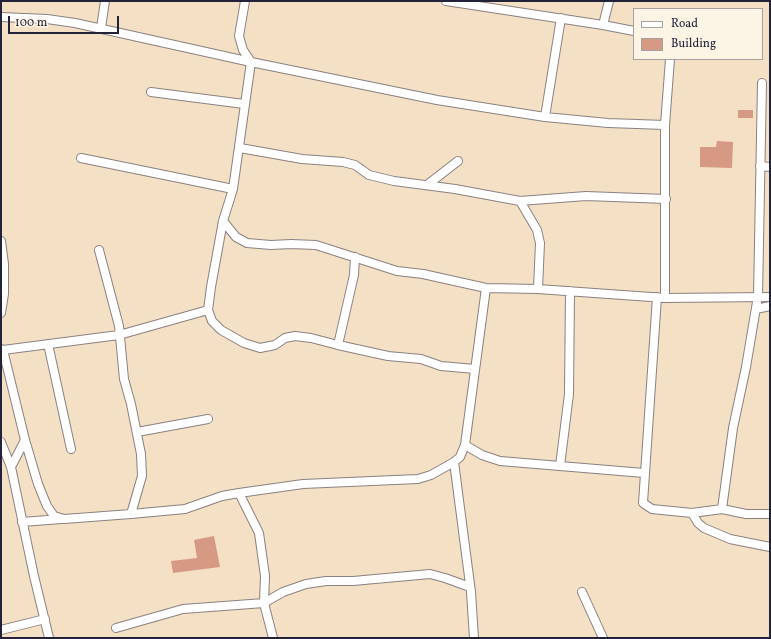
<!DOCTYPE html>
<html>
<head>
<meta charset="utf-8">
<style>
	body { margin:0 }
	#map { position:relative; width:771px; height:639px; overflow:hidden; background:#f4e0c4; font-family:Vollkorn,serif }
	canvas { display:block }
	.frame { position:absolute; inset:0; border:2px solid #22223b; pointer-events:none }
	.legend { position:absolute; left:633px; top:8px; width:130px; height:52px; box-sizing:border-box; background:#fcf5e5; border:1px solid #a5a1a1; margin:0; padding:5px 7px; list-style:none; font-size:12px; color:#22223b }
	.legend li { display:flex; align-items:center; gap:8px; height:20px }
	.legend b { width:20px; border:1px solid #a5a1a1 }
	.scale { position:absolute; left:8px; top:16px; width:111px; height:18px; box-sizing:border-box; border:2px solid #22223b; border-top:0; padding-left:5px; font-size:12px; line-height:14px; white-space:nowrap; color:#22223b; -webkit-text-stroke:3px #fcf5e5; paint-order:stroke }
</style>
</head>
<body>
<div id="map">
<canvas width="771" height="639"></canvas>
<div class="frame"></div>
<ul class="legend">
<li><b style="height:5px;background:#fff"></b>Road</li>
<li><b style="height:11px;background:#d69984"></b>Building</li>
</ul>
<div class="scale">100 m</div>
</div>
<script>
const g = document.querySelector('canvas').getContext('2d');
g.lineJoin = 'round';
function fillPath(path, color) { g.fillStyle = color; g.fill(path, 'evenodd'); }
const toPath = rows => new Path2D(rows.map(r => 'M' + r).join(''));
function stroke(path, color, width, dash) { g.strokeStyle = color; g.lineWidth = width; g.lineCap = dash ? 'butt' : 'round'; g.setLineDash(dash || []); g.stroke(path); }
const building = toPath([
	[738,110,753,110,753,118,738,118],
	[717,141,733,142,732,168,700,167,700,147,716,147],
	[214,536,220,567,173,573,171,561,197,558,194,540]
]);
const minor = toPath([
	[245,1,239,36,243,50,251,62,233,189,223,221,211,287,208,310,212,321,221,330,244,343,260,348,275,345,285,338,295,336,311,338,338,345],
	[446,1,603,25,634,31],
	[1,17,47,19,75,23,251,62,437,100,545,117,608,123,665,125],
	[603,25,609,1],
	[101,28,105,1],
	[151,92,244,104],
	[545,117,561,18],
	[240,148,302,159,343,162,355,165,369,175,394,181,455,189,520,201,586,196,666,199],
	[81,158,233,189],
	[760,166,770,167],
	[427,185,458,161],
	[520,201,537,230,540,243,538,289],
	[223,221,236,237,247,243,271,245,291,244,316,245,397,271,423,274,486,288,538,289,665,298,770,297],
	[1,241,4,264,4,294,1,313],
	[99,250,119,326,124,379,131,404,141,454,142,476,131,514,185,509,222,496,239,493],
	[355,257,354,275,338,345,388,356,421,359,441,366,475,369],
	[657,297,643,503,652,509,692,513,722,509,733,428,746,367,758,296,762,83],
	[665,298,665,125,670,59],
	[756,309,770,306],
	[48,344,71,449],
	[1,349,3,350,25,440,38,484,47,506,54,516,64,519,131,514],
	[3,350,119,335,208,310],
	[137,432,208,419],
	[1,442,11,467,34,576,49,638],
	[465,445,486,288],
	[454,462,471,592,474,638],
	[560,466,569,394,570,291],
	[11,467,25,440],
	[722,509,746,514,770,514],
	[692,513,698,523,704,528,730,539,770,547],
	[22,522,61,519],
	[582,592,603,638],
	[116,628,183,609,264,603,283,592,306,584,326,581,353,581,430,574,445,578,470,587],
	[1,630,45,619],
	[273,638,264,603,265,576,259,533,239,493,303,484,418,479,431,475,454,462,460,457,465,445,482,455,500,461,644,473]
]);
fillPath(building, '#d69984');
stroke(minor, '#8b8180', 10);
stroke(minor, '#fff', 8);
</script>
</body>
</html>
